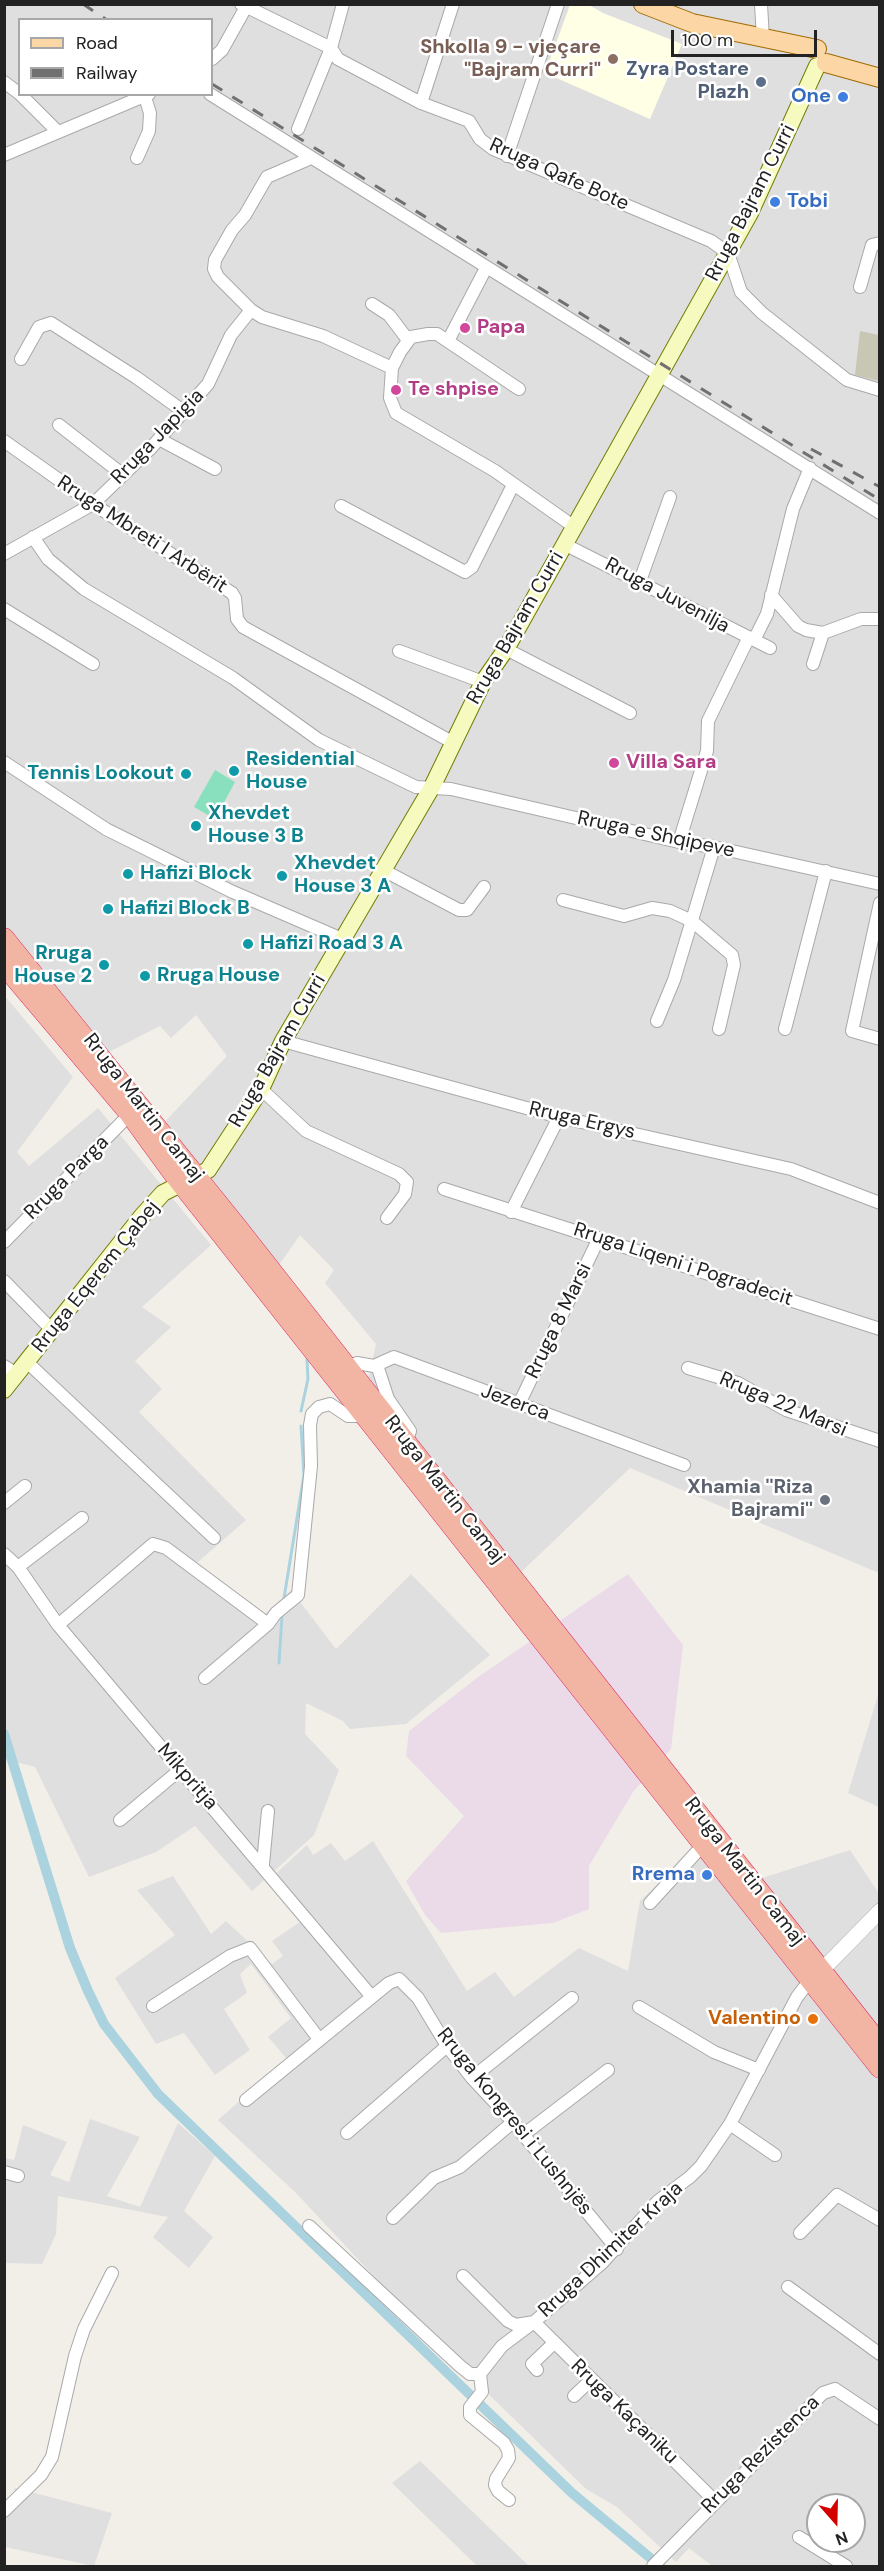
<!DOCTYPE html>
<html>
<head>
<meta charset="utf-8">
<style>
	body { margin:0 }
	#map { position:relative; width:884px; height:2571px; overflow:hidden; background:#f2efe9; font-family:"DM Sans",sans-serif }
	canvas { display:block }
	.frame { position:absolute; inset:0; border:6px solid #222; pointer-events:none }
	.legend { position:absolute; left:18px; top:18px; width:195px; height:78px; box-sizing:border-box; background:#fff; border:2px solid #a7a7a7; margin:0; padding:8px 10px; list-style:none; font-size:18px; color:#222 }
	.legend li { display:flex; align-items:center; gap:12px; height:30px }
	.legend b { width:30px; border:2px solid #a7a7a7 }
	.north { position:absolute; left:806px; top:2493px; width:60px; height:60px; box-sizing:border-box; background:#fff; border:2px solid #a7a7a7; border-radius:50%; rotate:160deg; font-size:16px; font-weight:700; line-height:24px; text-align:center; color:#222 }
	.north::after { content:''; display:block; margin:auto; width:21px; height:27px; background:#d40000; clip-path:polygon(50% 0,100% 100%,50% 72%,0 100%) }
	.scale { position:absolute; left:671px; top:30px; width:146px; height:27px; box-sizing:border-box; border:3px solid #222; border-top:0; padding-left:8px; font-size:18px; line-height:21px; white-space:nowrap; color:#222; -webkit-text-stroke:4px #fff; paint-order:stroke }
</style>
</head>
<body>
<div id="map">
<canvas width="884" height="2571"></canvas>
<div class="frame"></div>
<ul class="legend">
<li><b style="height:8px;background:#fcd6a4"></b>Road</li>
<li><b style="height:8px;background:#707070"></b>Railway</li>
</ul>
<div class="north">N</div>
<div class="scale">100 m</div>
</div>
<script>
const g = document.querySelector('canvas').getContext('2d');
g.lineJoin = 'round';
function fillPath(path, color) { g.fillStyle = color; g.fill(path, 'evenodd'); }
const toPath = rows => new Path2D(rows.map(r => 'M' + r).join(''));
function stroke(path, color, width, dash) { g.strokeStyle = color; g.lineWidth = width; g.lineCap = dash ? 'butt' : 'round'; g.setLineDash(dash || []); g.stroke(path); }
function write(font, color, halo, rows, align = 'center') {
  g.font = font + ' "DM Sans",sans-serif'; g.lineWidth = 5; g.setLineDash([]); g.textBaseline = 'middle'; g.strokeStyle = halo; g.fillStyle = color; for (const [text, x, y, turn = 0] of rows) {
    g.save(); g.translate(x, y); g.rotate((+turn || 0) * Math.PI / 180); g.textAlign = isNaN(turn) ? turn : align; if (halo) g.strokeText(text, 0, 0); g.fillText(text, 0, 0); g.restore();
  }
}
const residential = toPath([
	[5,5,879,5,879,1573,630,1468,516,1577,365,1392,376,1344,325,1283,334,1270,300,1235,272,1275,158,1129,227,1056,196,1015,171,1038,160,1026,107,1053,5,942],
	[20,20,212,20,212,94,20,94],
	[4,995,73,1077,17,1152,29,1166,98,1108,211,1245,142,1307,171,1327,135,1361,162,1389,139,1412,246,1520,190,1569,256,1622,291,1590,336,1649,411,1574,490,1655,406,1724,350,1729,343,1721,306,1703,305,1734,339,1770,314,1835,252,1891,195,1826,156,1852,89,1877,35,1767,5,1759],
	[879,1692,880,1807,879,1807,848,1793],
	[373,1841,467,1991,495,1972,514,1997,579,1948,628,1971,640,1901,701,1842,740,1885,850,1850,880,1895,879,2566,712,2566,689,2548,676,2562,617,2507,586,2489,437,2344,297,2194,218,2120,287,2059,268,2037,291,2018,251,1964,240,1974,247,1993,224,2009,250,2050,215,2075,184,2033,156,2044,115,1978,175,1935,137,1890,173,1876,211,1934,226,1921,272,1964,283,1956,272,1941,310,1915,272,1877,307,1845,313,1855,331,1843,345,1861],
	[818,2505,854,2505,854,2541,818,2541],
	[90,2119,140,2137,107,2196,140,2207,178,2123,215,2156,184,2211,213,2237,189,2268,153,2237,168,2217,58,2196,56,2234,42,2264,5,2263,5,2158,14,2160,23,2125,67,2142,50,2175,69,2182],
	[420,2461,529,2566,477,2566,392,2483],
	[15,2488,112,2513,94,2566,5,2547,5,2522]
]);
const industrial = toPath([
	[628,1574,683,1645,671,1749,633,1792,589,1866,589,1909,553,1923,441,1933,425,1915,406,1881,464,1816,406,1756,409,1731,478,1677]
]);
const education = toPath([
	[570,5,589,5,603,13,682,44,650,119,545,73]
]);
const construction = toPath([
	[860,331,879,335,879,381,855,375]
]);
const pitch = toPath([
	[215,770,235,782,215,819,194,807]
]);
const stream = toPath([
	[301,1411,308,1379,307,1360],
	[284,1598,304,1475,301,1426],
	[279,1663,282,1616]
]);
const canal = toPath([
	[4,1734,70,1948,88,1991,104,2024,158,2094,572,2493,660,2566]
]);
const minor = toPath([
	[241,4,331,48,338,59,421,103,469,121,480,139,493,149,711,241,728,253,741,292,762,313,847,380,880,390],
	[761,4,763,39],
	[212,59,222,50,246,7],
	[4,82,20,94],
	[20,94,57,131],
	[210,94,880,513],
	[421,103,453,4],
	[298,129,331,48,343,4],
	[4,155,149,94],
	[507,156,558,4],
	[137,158,149,131,150,113,145,97],
	[311,158,267,177,245,215,232,230,215,260,214,269,218,277,251,310,262,317,323,336,392,368],
	[860,287,872,245,880,243],
	[372,304,389,315,408,340],
	[448,341,486,268],
	[21,359,39,327,51,323,137,378,183,411],
	[519,389,437,334,428,334,411,337,400,352,392,368,390,398,396,413,495,471,573,526],
	[59,425,122,474],
	[159,439,215,469],
	[4,441,93,504,232,593,235,598,237,619,243,627,452,742],
	[341,506,465,572,472,567,513,485],
	[33,537,48,559,84,589,233,678,319,740,416,787,451,789,679,842,714,847,880,884],
	[564,544,770,648],
	[4,554,93,504,150,449,208,384,231,335,251,310],
	[640,581,670,497],
	[771,595,798,626,806,630,823,633],
	[4,609,93,664],
	[506,649,630,713],
	[399,651,483,682],
	[813,664,823,633,861,619,880,619],
	[4,762,106,829,233,892,342,939],
	[679,842,707,751,708,721,748,639,756,636,767,614,793,509,810,468],
	[383,870,459,910,467,910,484,887],
	[563,900,624,916,652,908,670,911,692,921,732,955,734,965,719,1029],
	[880,903,852,1031,880,1039],
	[657,1021,674,980,714,847],
	[785,1029,826,871],
	[283,1041,559,1117,791,1169,880,1203],
	[261,1089,306,1131,399,1174,407,1182,405,1194,387,1218],
	[444,1189,880,1329],
	[511,1212,559,1117],
	[4,1242,130,1114],
	[4,1281,52,1330],
	[27,1362,214,1538],
	[377,1365,388,1399,410,1431,406,1442],
	[4,1366,17,1374],
	[347,1367,357,1363,374,1366,394,1357,684,1465],
	[688,1368,738,1383,786,1410,880,1441],
	[519,1404,599,1238],
	[4,1503,25,1486],
	[4,1554,18,1567,58,1625,372,1997],
	[18,1567,82,1518],
	[58,1625,153,1544,166,1548,268,1624],
	[205,1678,268,1624,276,1613,298,1595,311,1466,310,1425,312,1414,319,1407,330,1404,348,1416,365,1416],
	[120,1820,181,1769],
	[263,1864,268,1811],
	[650,1903,703,1845],
	[153,2006,230,1956,250,1948,319,2039],
	[639,2007,714,2052,759,2070],
	[472,2078,572,1998],
	[246,2100,389,1983,399,1979,418,1998,447,2046,472,2078,513,2122,617,2249],
	[730,2124,775,2155],
	[347,2133,447,2046],
	[523,2135,608,2070],
	[4,2172,18,2176],
	[393,2218,434,2178,460,2167,513,2122],
	[309,2226,460,2366,470,2374,480,2374,502,2346,534,2322,602,2263,658,2201,690,2177,701,2166,730,2124,797,1997,810,1980],
	[800,2233,837,2195,880,2220],
	[463,2276,508,2321,516,2325,534,2322,715,2501],
	[788,2287,880,2354],
	[537,2370,532,2364,554,2343],
	[480,2374,482,2392,470,2407,470,2415,504,2443,508,2450,509,2458,496,2479,495,2485,498,2491,509,2500],
	[574,2396,592,2379],
	[4,2511,41,2475,52,2457,75,2356,84,2329,112,2273],
	[799,2537,846,2566],
	[653,2566,823,2393,835,2389,880,2419]
]);
const tertiary = toPath([
	[822,1970,880,1911]
]);
const secondary = toPath([
	[4,1390,142,1216,163,1193,208,1170,261,1089,283,1041,432,787,483,682,506,649,750,213,817,66]
]);
const primary = toPath([
	[643,4,692,23,817,49],
	[826,63,880,78]
]);
const trunk = toPath([
	[4,938,237,1227,880,2045],
	[4,965,130,1114,173,1173,880,2068]
]);
const rail = toPath([
	[83,4,107,20],
	[212,84,880,500],
	[811,449,880,487]
]);
const markers = [
	[613,59,6,"#8d6e63"],
	[761,82,6,"#5c6f8a"],
	[843,97,6,"#3f7fe0"],
	[775,202,6,"#3f7fe0"],
	[465,328,6,"#d1479c"],
	[396,390,6,"#d1479c"],
	[614,763,6,"#d1479c"],
	[234,771,6,"#0f9aa8"],
	[186,774,6,"#0f9aa8"],
	[196,826,6,"#0f9aa8"],
	[128,874,6,"#0f9aa8"],
	[282,876,6,"#0f9aa8"],
	[108,909,6,"#0f9aa8"],
	[248,944,6,"#0f9aa8"],
	[104,965,6,"#0f9aa8"],
	[145,976,6,"#0f9aa8"],
	[825,1500,6,"#6b7280"],
	[707,1875,6,"#3f7fe0"],
	[813,2019,6,"#e8710a"]
];
const educationNames = [
	["Shkolla 9 - vjeçare",601,48],
	["\"Bajram Curri\"",601,71]
];
const serviceNames = [
	["Zyra Postare",749,70],
	["Plazh",749,93]
];
const shopNames = [
	["One",831,97],
	["Tobi",787,202,"left"],
	["Rrema",695,1875]
];
const streetNames = [
	["Rruga Qafe Bote",559,175,24],
	["Rruga Bajram Curri",751,203,-63],
	["Rruga Japigia",158,437,-46],
	["Rruga Mbreti I Arbërit",142,535,33],
	["Rruga Juvenilja",667,596,28],
	["Rruga Bajram Curri",516,628,-60],
	["Rruga e Shqipeve",656,835,12],
	["Rruga Bajram Curri",278,1051,-60],
	["Rruga Martin Camaj",143,1108,52],
	["Rruga Ergys",582,1121,13],
	["Rruga Parga",67,1178,-45],
	["Rruga Liqeni i Pogradecit",683,1265,18],
	["Rruga Eqerem Çabej",96,1277,-51],
	["Rruga 8 Marsi",559,1321,-64],
	["Jezerca",515,1403,20],
	["Rruga 22 Marsi",783,1405,23],
	["Rruga Martin Camaj",444,1490,52],
	["Mikpritja",187,1777,49],
	["Rruga Martin Camaj",744,1872,52],
	["Rruga Kongresi i Lushnjës",514,2122,51],
	["Rruga Dhimiter Kraja",611,2250,-43],
	["Rruga Kaçaniku",624,2412,44],
	["Rruga Rezistenca",761,2455,-45]
];
const hotelNames = [
	["Papa",477,328],
	["Te shpise",408,390],
	["Villa Sara",626,763]
];
const cultureNames = [
	["Residential",246,760],
	["House",246,783],
	["Tennis Lookout",174,774,"right"],
	["Xhevdet",208,814],
	["House 3 B",208,837],
	["Xhevdet",294,864],
	["House 3 A",294,887],
	["Hafizi Block",140,874],
	["Hafizi Block B",120,909],
	["Hafizi Road 3 A",260,944],
	["Rruga",92,954,"right"],
	["House 2",92,977,"right"],
	["Rruga House",157,976]
];
const worshipNames = [
	["Xhamia ''Riza",813,1488],
	["Bajrami''",813,1511]
];
const foodNames = [
	["Valentino",801,2019]
];
fillPath(residential, '#e0dfdf');
fillPath(industrial, '#ebdbe8');
fillPath(education, '#ffffe5');
fillPath(construction, '#c7c7b4');
fillPath(pitch, '#88e0be');
stroke(stream, '#aad3df', 3);
stroke(canal, '#aad3df', 10);
stroke(minor, '#a9a9a9', 14);
stroke(tertiary, '#a9a9a9', 16);
stroke(secondary, '#707d05', 18);
stroke(primary, '#a06b00', 20);
stroke(trunk, '#dc2a67', 21);
stroke(minor, '#fff', 12);
stroke(tertiary, '#fff', 15);
stroke(secondary, '#f7fabf', 16);
stroke(primary, '#fcd6a4', 18);
stroke(trunk, '#f2b4a3', 20);
stroke(rail, '#707070', 3, [12, 12]);
for (const [x, y, r, color] of markers) { const dot = new Path2D(); dot.arc(x, y, r, 0, 2 * Math.PI); g.fillStyle = color; g.fill(dot); stroke(dot, '#fff', 2); }
write('bold 20px', '#785e54', '#fff', educationNames, 'right');
write('bold 20px', '#4e5e75', '#fff', serviceNames, 'right');
write('bold 20px', '#366cbe', '#fff', shopNames, 'right');
write('20px', '#222', '#fff', streetNames);
write('bold 20px', '#b23c85', '#fff', hotelNames, 'left');
write('bold 20px', '#0d838f', '#fff', cultureNames, 'left');
write('bold 20px', '#5b616d', '#fff', worshipNames, 'right');
write('bold 20px', '#c56008', '#fff', foodNames, 'right');
</script>
</body>
</html>
